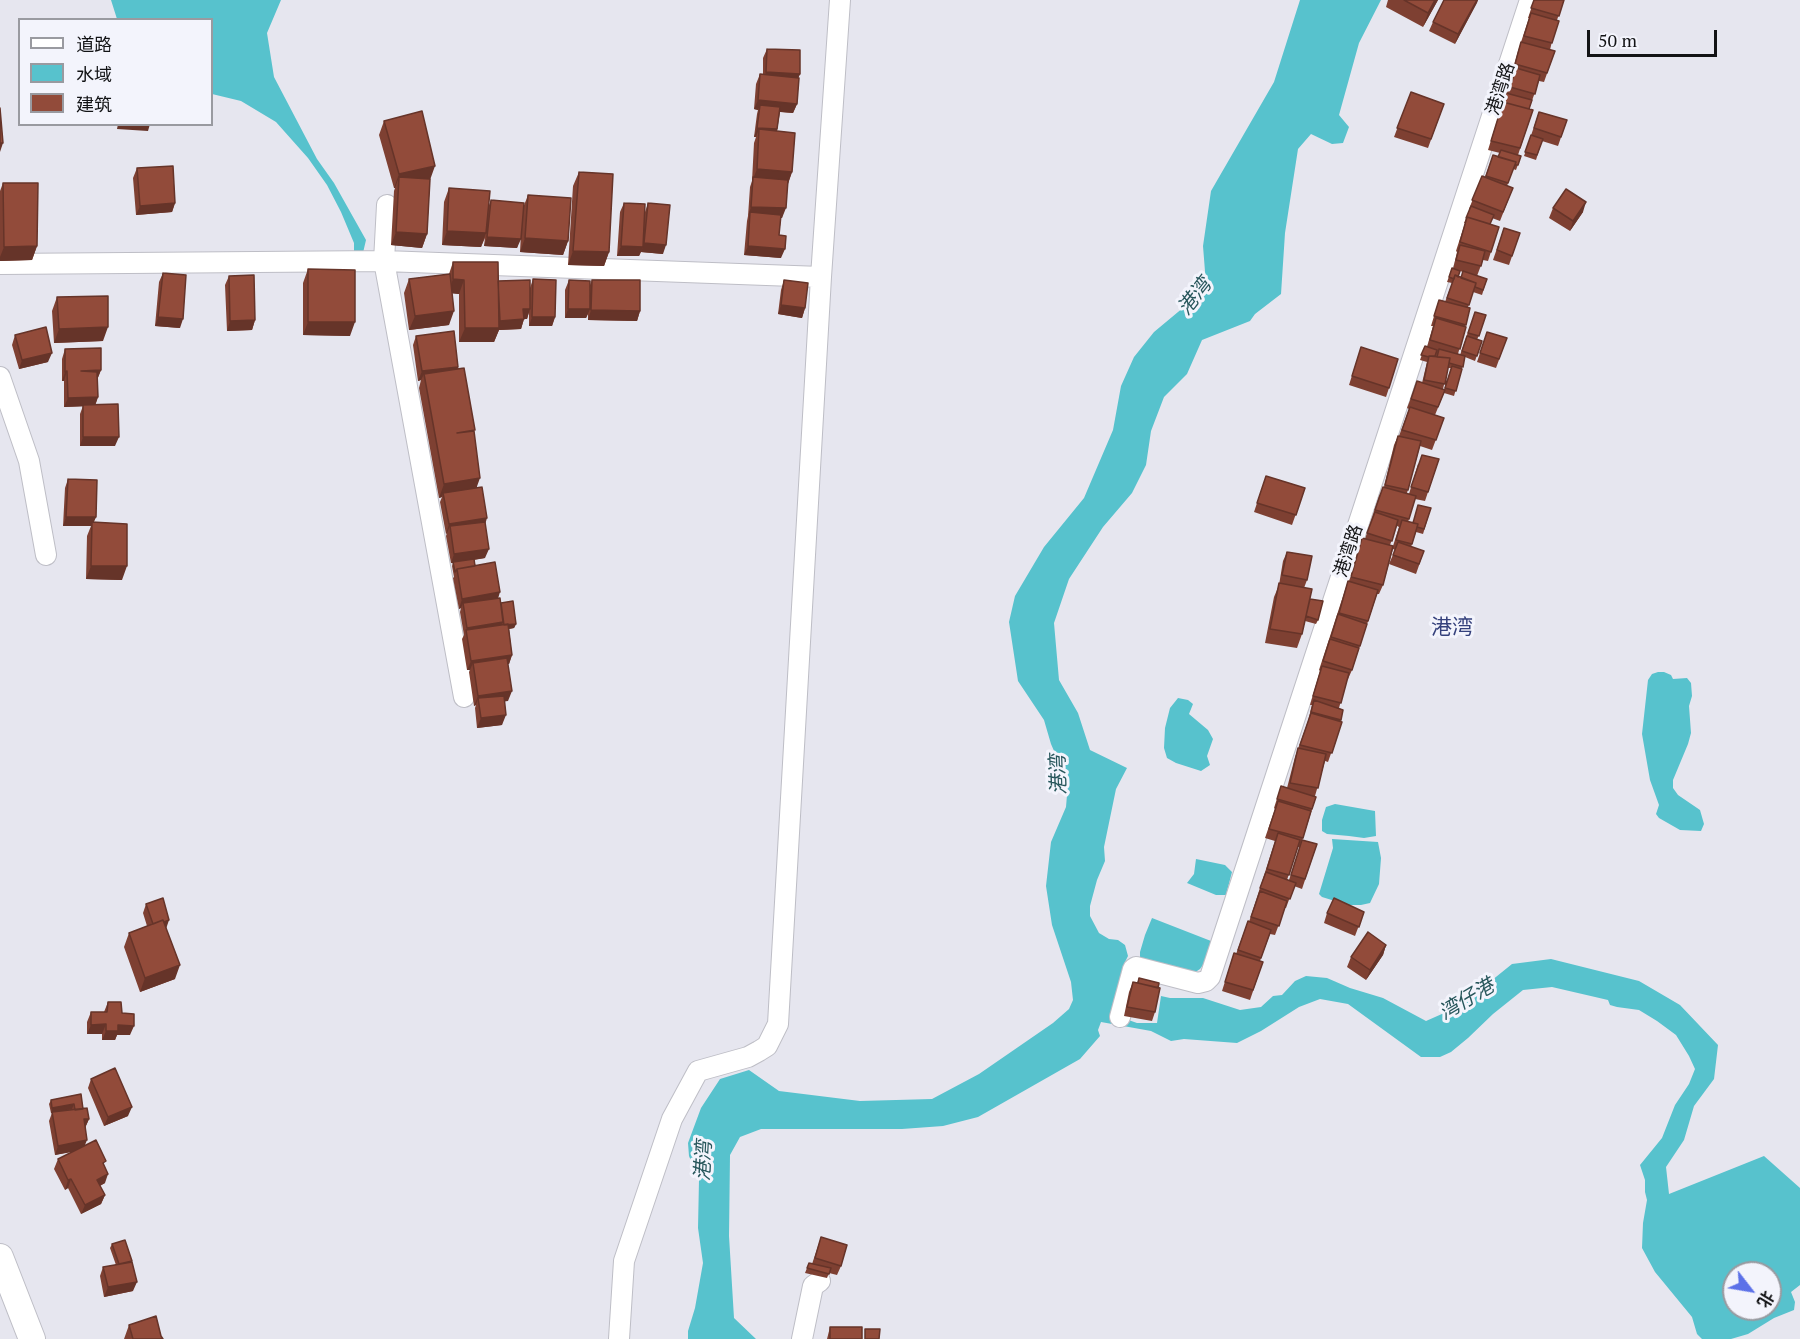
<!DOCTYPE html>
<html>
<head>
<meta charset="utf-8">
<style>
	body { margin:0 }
	#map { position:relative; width:1800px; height:1339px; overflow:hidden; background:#e6e6ef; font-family:"PT Serif","Noto Sans SC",serif }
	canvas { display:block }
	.legend { position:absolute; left:18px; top:18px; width:195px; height:108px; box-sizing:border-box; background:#f3f4fc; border:2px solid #999aa0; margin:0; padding:8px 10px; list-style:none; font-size:18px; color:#121315 }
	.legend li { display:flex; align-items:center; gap:12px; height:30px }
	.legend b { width:30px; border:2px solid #999aa0 }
	.north { position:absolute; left:1722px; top:1261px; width:60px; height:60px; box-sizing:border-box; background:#f3f4fc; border:2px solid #999aa0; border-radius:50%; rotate:121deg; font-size:16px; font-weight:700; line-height:24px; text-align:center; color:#121315 }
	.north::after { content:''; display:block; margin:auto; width:21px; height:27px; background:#5c71e8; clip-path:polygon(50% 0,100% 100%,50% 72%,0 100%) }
	.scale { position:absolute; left:1587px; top:30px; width:130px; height:27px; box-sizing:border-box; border:3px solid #121315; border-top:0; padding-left:8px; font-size:18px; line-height:21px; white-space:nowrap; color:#121315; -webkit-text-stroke:4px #f3f4fc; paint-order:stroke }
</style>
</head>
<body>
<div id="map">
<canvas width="1800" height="1339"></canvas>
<ul class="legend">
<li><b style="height:8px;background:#fff"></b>道路</li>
<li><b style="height:16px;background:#57c2cd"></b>水域</li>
<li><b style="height:16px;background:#924b3a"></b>建筑</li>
</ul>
<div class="north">北</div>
<div class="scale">50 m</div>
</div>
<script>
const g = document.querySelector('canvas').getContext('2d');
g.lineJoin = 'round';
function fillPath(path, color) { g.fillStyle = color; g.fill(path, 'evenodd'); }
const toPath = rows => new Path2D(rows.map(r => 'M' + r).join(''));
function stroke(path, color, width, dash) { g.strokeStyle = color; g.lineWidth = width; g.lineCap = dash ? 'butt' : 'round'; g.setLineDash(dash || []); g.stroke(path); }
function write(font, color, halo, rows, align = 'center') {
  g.font = font + ' "PT Serif","Noto Sans SC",serif'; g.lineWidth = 6; g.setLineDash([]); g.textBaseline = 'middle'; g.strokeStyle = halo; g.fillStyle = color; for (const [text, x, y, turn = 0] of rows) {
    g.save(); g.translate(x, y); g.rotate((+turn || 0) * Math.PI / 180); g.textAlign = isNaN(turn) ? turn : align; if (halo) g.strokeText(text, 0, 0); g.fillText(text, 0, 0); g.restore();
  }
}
const water = toPath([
	[111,0,281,0,267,33,274,77,317,159,334,183,366,240,362,257,354,255,354,243,341,212,327,185,308,158,276,122,241,101,212,94,212,20,117,19],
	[1300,0,1381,0,1359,43,1339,115,1349,127,1343,143,1332,144,1311,134,1298,149,1285,233,1281,294,1255,314,1250,321,1202,340,1187,374,1164,397,1151,431,1146,465,1132,493,1103,527,1069,579,1054,623,1059,680,1078,713,1090,750,1127,768,1116,789,1104,847,1105,861,1097,880,1090,906,1090,916,1099,933,1109,939,1118,940,1125,945,1128,956,1124,964,1120,1017,1137,1023,1157,1023,1161,996,1170,998,1203,998,1240,1010,1261,1007,1273,996,1282,995,1295,981,1306,976,1327,978,1350,988,1383,998,1426,1021,1460,1006,1512,964,1551,959,1639,981,1680,1005,1718,1045,1714,1079,1694,1106,1684,1140,1666,1167,1669,1194,1764,1156,1800,1188,1800,1285,1791,1292,1795,1302,1794,1310,1774,1318,1748,1334,1731,1339,1702,1339,1697,1334,1692,1317,1655,1272,1642,1248,1643,1223,1647,1200,1645,1192,1645,1180,1640,1165,1662,1138,1675,1105,1689,1084,1695,1069,1689,1056,1676,1035,1657,1021,1639,1010,1617,1007,1610,1005,1608,1000,1552,987,1523,990,1493,1014,1468,1038,1451,1052,1440,1057,1421,1057,1348,1004,1320,999,1299,1007,1261,1031,1237,1043,1184,1039,1171,1041,1151,1031,1101,1022,1098,1030,1100,1036,1080,1059,978,1117,943,1126,902,1129,761,1129,740,1137,730,1155,729,1236,734,1318,756,1339,688,1339,688,1331,695,1308,703,1263,698,1228,699,1180,689,1156,688,1143,701,1108,720,1079,749,1070,779,1091,860,1101,932,1099,979,1074,1053,1023,1069,1009,1073,1000,1071,982,1052,925,1046,886,1051,842,1066,807,1068,783,1051,744,1044,720,1018,681,1009,622,1015,596,1044,547,1084,498,1113,430,1121,386,1134,357,1154,332,1184,307,1206,284,1203,246,1211,191,1274,82],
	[1734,1273,1770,1273,1770,1309,1734,1309],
	[1658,672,1664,672,1671,675,1673,679,1687,678,1691,683,1692,696,1689,706,1691,733,1688,744,1673,780,1673,788,1678,795,1700,810,1704,824,1701,831,1680,830,1659,818,1656,814,1659,805,1650,780,1642,734,1648,680,1652,674],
	[1178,698,1188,700,1193,704,1189,714,1208,730,1213,739,1207,756,1210,765,1201,771,1176,763,1167,758,1164,748,1165,728,1170,708],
	[1335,804,1375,811,1376,836,1364,838,1349,836,1327,834,1322,831,1322,820,1326,807],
	[1332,839,1378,842,1381,858,1379,884,1370,903,1361,905,1348,905,1322,897,1319,894,1333,848],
	[1196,859,1225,865,1232,872,1226,895,1216,895,1187,883,1194,874],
	[1152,918,1211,941,1205,962,1200,969,1194,973,1140,958,1140,952,1145,935]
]);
const minor = toPath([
	[387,205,384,261,464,697],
	[0,264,384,261,821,277],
	[0,377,29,461,46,555],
	[1120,1017,1133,969,1136,967,1198,983,1206,981,1210,977,1530,0],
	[619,1339,624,1261,672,1119,698,1071,748,1057,759,1051,767,1046,778,1024,821,277,840,0],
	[802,1339,813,1286,820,1281]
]);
const tertiary = toPath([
	[0,1257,32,1339]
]);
const wall = toPath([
	[1388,0,1438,0,1423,27,1386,7],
	[1444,0,1478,0,1455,44,1429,31,1433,22],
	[1534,0,1564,0,1557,20,1550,50,1555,51,1544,82,1539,81,1529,109,1533,110,1518,155,1521,156,1516,170,1513,169,1507,186,1513,188,1500,221,1492,218,1490,224,1499,227,1488,261,1483,260,1477,276,1487,279,1482,295,1473,292,1468,307,1470,308,1458,354,1460,355,1475,312,1486,315,1477,340,1482,341,1475,361,1465,357,1454,396,1444,393,1435,415,1444,418,1432,450,1420,446,1407,493,1409,494,1418,464,1439,459,1425,501,1415,499,1408,522,1412,523,1431,508,1423,534,1416,532,1411,547,1424,551,1416,574,1389,564,1395,550,1393,549,1383,585,1379,594,1377,594,1352,670,1348,679,1347,679,1339,708,1343,710,1340,722,1342,722,1328,762,1325,761,1315,796,1316,797,1303,838,1300,847,1298,847,1287,880,1289,880,1302,840,1317,844,1302,889,1294,886,1286,908,1285,908,1275,935,1270,934,1260,961,1263,962,1250,1000,1222,991,1234,953,1236,954,1248,921,1249,922,1275,841,1265,838,1275,809,1274,808,1281,786,1287,788,1295,757,1308,721,1312,705,1310,705,1320,671,1319,670,1345,590,1348,581,1349,581,1359,547,1362,538,1365,539,1379,496,1384,487,1394,445,1398,436,1399,436,1409,409,1407,408,1414,390,1422,383,1427,362,1420,360,1425,346,1427,347,1433,326,1431,326,1439,300,1445,302,1452,283,1447,282,1452,268,1453,269,1457,252,1456,251,1465,223,1464,223,1470,209,1469,209,1482,176,1485,177,1493,155,1498,157,1500,153,1488,150,1500,111,1506,93,1507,93,1513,74,1512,73,1518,51,1529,18,1528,18],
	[1460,271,1463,272,1461,277,1458,277],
	[1448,368,1451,368,1444,390,1443,389],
	[1397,526,1399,527,1393,546,1390,545],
	[767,49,800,74,798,78,797,104,793,113,780,112,777,131,792,172,788,184,782,218,781,218,779,235,781,258,744,255,747,221,748,216,750,187,752,181,754,143,756,137,754,137,757,114,758,110,754,109,756,84,760,74,763,75,763,58],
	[1411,92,1444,104,1428,148,1394,137],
	[1539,112,1567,120,1558,146,1542,141,1536,160,1524,156],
	[384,121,430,180,427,234,422,248,391,245,394,191,395,188,394,188,379,135],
	[137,168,175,203,172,212,136,215,133,178],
	[579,172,609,252,604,266,568,265,573,186],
	[3,183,37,246,32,260,0,261,0,191],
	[449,188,488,208,491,200,523,208,528,195,568,241,563,255,520,252,521,233,517,248,484,246,485,238,481,247,442,245,444,202],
	[624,203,645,212,648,203,663,254,641,252,639,256,617,256,620,212],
	[1553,208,1583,212,1570,231,1549,218],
	[1504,228,1520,233,1509,265,1493,260],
	[453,262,498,281,530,288,533,279,555,317,552,326,529,326,529,312,527,319,524,319,521,329,499,330,494,342,459,342,459,294,452,293,449,325,409,330,404,293,409,279,449,274],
	[308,269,350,336,303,335,303,283],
	[163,273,180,328,155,326,159,282],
	[229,276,255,320,252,330,227,331,225,285],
	[569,280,590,285,592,280,640,311,637,321,588,320,588,314,586,318,565,318,565,290],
	[784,280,805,308,802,318,778,314,781,290],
	[57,297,103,341,54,343,52,311],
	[1487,332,1507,338,1496,368,1477,362],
	[15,335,48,362,19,369,12,345],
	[416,336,458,367,458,369,474,431,477,488,485,524,485,558,474,560,475,566,498,598,501,605,501,603,516,624,514,628,509,629,512,655,509,664,508,664,508,701,504,701,502,725,477,728,475,708,476,705,474,706,469,672,470,670,467,670,462,639,464,635,460,612,461,608,459,609,453,578,454,577,452,566,453,563,451,563,446,536,447,533,446,534,440,502,442,497,439,498,419,388,421,380,418,381,413,345],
	[1361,347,1389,388,1386,397,1349,385],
	[65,349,101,370,97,380,98,397,95,405,115,446,80,446,80,414,83,406,64,407,64,381,62,381,62,359],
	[1266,476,1305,488,1292,525,1254,512],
	[68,479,96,517,93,523,122,580,86,579,87,536,91,526,63,526,65,488],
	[1287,552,1307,580,1304,588,1318,620,1316,624,1305,621,1302,634,1297,648,1265,643,1274,597,1279,585,1283,561],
	[146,904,166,928,175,979,140,992,124,947,129,933,147,926,143,913],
	[1364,912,1355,936,1324,923,1327,913],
	[1386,945,1383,955,1366,980,1347,967,1351,957],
	[1139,978,1155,1012,1152,1021,1124,1016,1129,992,1133,982,1137,983],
	[108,1002,122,1013,130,1035,117,1035,115,1040,102,1040,102,1034,87,1034,87,1022,91,1012,104,1012],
	[91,1079,128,1116,104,1126,88,1088],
	[81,1094,83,1109,89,1119,85,1128,85,1146,104,1166,105,1183,100,1186,105,1195,101,1204,81,1214,68,1188,65,1190,54,1169,58,1159,74,1151,55,1155,49,1121,52,1113,51,1113,49,1104,51,1100],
	[821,1237,841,1266,837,1275,829,1273,827,1278,805,1273,809,1263,812,1264],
	[112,1244,132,1262,133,1291,104,1297,100,1276,103,1267,116,1265,110,1248],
	[129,1325,161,1336,163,1339,124,1339],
	[830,1327,862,1339,827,1339]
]);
const shadedWall = toPath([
	[1435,0,1438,0,1423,27,1428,13],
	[1477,0,1478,0,1477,3,1455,44,1458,34],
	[766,72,800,74,796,83,763,81],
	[758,100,797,104,793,113,760,110,760,105,758,110,754,109],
	[118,124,150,124,148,131,117,129],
	[757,128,777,129,774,139,759,129,756,137,754,137],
	[0,143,3,143,0,152],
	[435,166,430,180,399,177,395,188,394,188,399,174],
	[757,169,792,172,787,186,753,179],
	[1586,202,1583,212,1570,231,1573,221],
	[175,203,172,212,136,215,140,206],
	[751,207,786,208,782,218,750,216,750,212,748,216],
	[447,231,486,233,481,247,442,245],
	[396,232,427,234,422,248,391,245],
	[487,237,521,239,517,248,484,246],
	[525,238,568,241,563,255,520,252],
	[644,243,666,245,663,254,641,252],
	[37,246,32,260,0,261,0,257,4,247],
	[621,246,643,247,639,256,617,256],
	[748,246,785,249,781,258,744,255],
	[573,251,609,252,604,266,568,265],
	[453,279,464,280,459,294,448,293],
	[781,305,805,308,802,318,778,314],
	[523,309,530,309,527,319,520,319],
	[568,309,590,309,586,318,565,318],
	[591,310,640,311,637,321,588,320],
	[454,311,449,325,409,330,415,316],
	[158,317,183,319,180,328,155,326],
	[532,317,555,317,552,326,529,326],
	[524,319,521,329,499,330,494,342,459,342,465,328,500,321],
	[255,320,252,330,227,331,230,321],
	[308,322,355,322,350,336,303,335],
	[108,327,103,341,54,343,59,329],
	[52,353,48,362,19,369,22,360],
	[458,367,455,376,424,374,421,380,418,381,422,371],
	[101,370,97,380,81,371],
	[67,371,64,381,62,381,65,372],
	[98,397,95,406,64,407,68,398],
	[83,437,119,437,115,446,80,446],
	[480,478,475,492,443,493,442,497,439,498,444,484],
	[66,517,96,517,92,526,92,522,91,526,63,526],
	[487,518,484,528,450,526,447,533,446,534,449,524],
	[489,549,485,558,451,563,454,554],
	[91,566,127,566,122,580,86,579],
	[500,592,497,602,463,603,461,608,459,609,462,599],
	[503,622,500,632,466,631,467,628],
	[516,624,514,628,502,630,504,625],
	[512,655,509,664,474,669,473,663,470,670,467,670,471,661],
	[512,691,508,701,479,705,478,698,476,705,474,706,478,696],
	[506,715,502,725,477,728,481,718],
	[169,920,166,929,153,925],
	[1386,945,1383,955,1366,980,1370,970],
	[180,965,175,979,140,992,145,978],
	[106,1024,102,1034,87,1034,91,1025],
	[118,1025,134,1026,130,1035,117,1035,115,1040,102,1040,106,1031],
	[74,1104,72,1109,51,1113,52,1108],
	[132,1107,128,1116,104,1126,108,1117],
	[84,1119,89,1119,85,1128,80,1129],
	[87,1140,83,1150,55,1155,58,1146],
	[108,1174,105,1183,93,1189,97,1180],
	[71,1179,68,1188,65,1190,68,1180],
	[105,1195,101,1204,81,1214,85,1205],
	[137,1282,133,1291,104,1297,108,1287]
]);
const building = toPath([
	[1404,0,1435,0,1428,13,1404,0],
	[1444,0,1477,0,1458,34,1433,22,1444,0],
	[1534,0,1564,0,1559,16,1531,8,1534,0],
	[1531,13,1559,21,1552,43,1524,36,1531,13],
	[1521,42,1555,51,1547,73,1515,64,1521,42],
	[767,49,800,50,800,74,766,72,767,49],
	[1516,68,1540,75,1535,94,1510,87,1516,68],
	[760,74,799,78,797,104,758,100,760,74],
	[1411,92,1444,104,1431,139,1397,128,1411,92],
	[1506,93,1532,100,1529,109,1503,102,1506,93],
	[1503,102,1533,110,1520,148,1491,141,1503,102],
	[760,105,780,107,777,129,757,128,760,105],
	[0,108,3,143,0,143,0,108],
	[422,111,435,166,399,174,384,121,422,111],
	[1539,112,1567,120,1561,137,1534,128,1539,112],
	[759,129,795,133,792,172,757,169,759,129],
	[1531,135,1543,139,1537,155,1525,152,1531,135],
	[1501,150,1521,156,1518,165,1515,165,1516,162,1498,157,1501,150],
	[1493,155,1516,162,1508,183,1486,176,1493,155],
	[173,166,175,203,140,206,137,168,173,166],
	[579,172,613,174,609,252,573,251,579,172],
	[1482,176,1513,188,1503,212,1472,200,1482,176],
	[399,177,430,179,427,234,396,232,399,177],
	[753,177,788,180,786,208,751,207,753,177],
	[3,183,38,183,37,246,4,247,3,183],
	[449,188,490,191,486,233,447,231,449,188],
	[1566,189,1586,202,1573,221,1553,208,1566,189],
	[528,195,571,198,568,241,525,238,528,195],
	[491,200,524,203,521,239,487,237,491,200],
	[624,203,645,204,643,247,621,246,624,203],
	[648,203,670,205,666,245,644,243,648,203],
	[1471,206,1494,215,1490,224,1467,217,1467,218,1466,218,1471,206],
	[750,212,781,215,779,235,786,236,785,249,748,246,750,212],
	[1467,217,1499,227,1491,252,1460,242,1467,217],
	[1504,228,1520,233,1512,256,1497,250,1504,228],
	[1460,245,1485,251,1481,266,1456,260,1460,245],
	[453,262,498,262,499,328,465,328,464,280,453,279,453,262],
	[1452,268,1460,271,1458,277,1455,275,1454,279,1449,277,1452,268],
	[308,269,355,270,355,322,308,322,308,269],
	[1463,271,1487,279,1483,290,1475,287,1476,283,1461,278,1463,271],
	[163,273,186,275,183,319,158,317,163,273],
	[450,274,454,311,415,316,409,279,450,274],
	[254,275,255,320,230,321,229,276,254,275],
	[1455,275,1476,283,1469,305,1447,298,1455,275],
	[533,279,556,280,555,317,532,317,533,279],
	[530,280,530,309,523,309,524,319,500,321,498,281,530,280],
	[569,280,590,281,590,309,568,309,569,280],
	[592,280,640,280,640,311,591,310,592,280],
	[784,280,808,283,805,308,781,305,784,280],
	[108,296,108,327,59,329,57,297,108,296],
	[1439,300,1470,308,1466,325,1434,316,1439,300],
	[1475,312,1486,315,1479,336,1468,333,1475,312],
	[1436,318,1466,327,1460,349,1430,340,1436,318],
	[46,327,52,353,22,360,15,335,46,327],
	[454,331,458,367,422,371,416,336,454,331],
	[1487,332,1507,338,1499,359,1480,353,1487,332],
	[1467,336,1482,341,1477,356,1462,351,1467,336],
	[1425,346,1437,350,1435,356,1429,356,1429,357,1421,355,1425,346],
	[1361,347,1398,359,1389,388,1352,376,1361,347],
	[101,348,101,370,81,371,97,372,98,397,68,398,67,371,65,372,65,349,101,348],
	[1439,349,1465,356,1463,367,1449,363,1450,358,1437,357,1439,349],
	[1429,356,1450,358,1445,384,1424,380,1429,356],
	[1452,366,1462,369,1456,391,1445,388,1452,366],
	[464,368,475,430,457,433,474,431,480,478,444,484,424,374,464,368],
	[1417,381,1445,390,1438,407,1411,399,1417,381],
	[118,404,119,437,83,437,83,405,118,404],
	[1410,407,1444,418,1436,440,1402,430,1410,407],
	[1398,436,1421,441,1408,490,1385,485,1398,436],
	[1422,455,1439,459,1428,492,1411,487,1422,455],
	[1266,476,1305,488,1296,515,1257,503,1266,476],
	[68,479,97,480,96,517,66,517,68,479],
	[482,487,487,518,449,524,443,493,482,487],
	[1383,487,1416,496,1409,519,1375,510,1383,487],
	[1418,505,1431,508,1424,529,1417,527,1418,524,1413,523,1418,505],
	[1375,512,1398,520,1392,541,1367,533,1375,512],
	[1402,520,1418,524,1412,544,1396,540,1402,520],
	[92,522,127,524,127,566,91,566,92,522],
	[485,522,489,549,454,554,450,526,485,522],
	[1362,538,1393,546,1383,585,1351,577,1362,538],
	[1398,542,1424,551,1419,564,1393,555,1398,542],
	[1287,552,1312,556,1307,580,1282,575,1287,552],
	[474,559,475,566,457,569,455,572,453,562,474,559],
	[495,562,500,592,462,599,457,569,495,562],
	[1348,581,1378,590,1368,621,1339,613,1348,581],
	[1279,583,1312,589,1302,634,1270,629,1279,583],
	[500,598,503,622,467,628,463,603,500,598],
	[1310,599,1323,601,1318,620,1306,616,1310,599],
	[513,601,516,624,504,625,501,603,513,601],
	[1338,614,1367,624,1360,646,1331,637,1338,614],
	[508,624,512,655,471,661,466,630,508,624],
	[1330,639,1359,648,1352,670,1323,661,1330,639],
	[507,658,512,691,478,696,473,663,507,658],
	[1322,666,1349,673,1341,703,1313,696,1322,666],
	[504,696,506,715,481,718,478,698,504,696],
	[1314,700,1343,710,1341,720,1311,712,1314,700],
	[1311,713,1342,722,1332,753,1300,745,1311,713],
	[1298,748,1326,754,1318,788,1290,783,1298,748],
	[1281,786,1316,797,1312,809,1277,799,1281,786],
	[1278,801,1311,811,1303,838,1269,829,1278,801],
	[1278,833,1300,840,1289,875,1267,869,1278,833],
	[1302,840,1317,844,1305,879,1291,875,1302,840],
	[1266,872,1296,883,1290,899,1260,888,1266,872],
	[1260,891,1287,901,1279,926,1251,917,1260,891],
	[163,898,169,920,164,922,163,920,153,924,146,904,163,898],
	[1334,898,1364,912,1359,927,1327,913,1334,898],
	[163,920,180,965,145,978,129,933,163,920],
	[1248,921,1271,930,1261,958,1238,950,1248,921],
	[1368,932,1386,945,1370,970,1351,957,1368,932],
	[1234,953,1263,962,1253,990,1225,982,1234,953],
	[1139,978,1159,983,1158,988,1138,983,1139,978],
	[1133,982,1160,988,1155,1012,1127,1007,1133,982],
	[108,1002,121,1002,122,1013,134,1014,134,1026,118,1025,118,1031,106,1031,106,1024,91,1025,91,1012,107,1012,108,1002],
	[115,1068,132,1107,108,1117,91,1079,115,1068],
	[81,1094,83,1109,75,1110,74,1104,52,1108,51,1100,81,1094],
	[87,1108,89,1119,84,1119,87,1140,58,1146,52,1112,87,1108],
	[96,1140,106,1161,103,1163,108,1174,97,1180,105,1195,85,1205,71,1179,68,1180,58,1159,96,1140],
	[821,1237,847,1245,841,1266,815,1258,821,1237],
	[125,1240,132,1261,119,1264,112,1244,125,1240],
	[132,1262,137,1282,108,1287,103,1267,132,1262],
	[809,1263,831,1268,829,1274,807,1268,809,1263],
	[156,1316,161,1336,163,1339,133,1339,129,1325,156,1316],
	[830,1327,862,1327,862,1339,830,1339,830,1327],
	[865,1329,880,1329,879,1339,865,1339,865,1329]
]);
const streetNames = [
	["港湾路",1501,89,-72],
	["港湾路",1349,551,-72]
];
const waterNames = [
	["港湾",1195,297,-52],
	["港湾",1059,775,-92],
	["湾仔港",1467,1000,-31],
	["港湾",704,1161,-87]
];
const quarterNames = [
	["港湾",1452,628]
];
fillPath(water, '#57c2cd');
stroke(minor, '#bebec6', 22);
stroke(tertiary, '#bebec6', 28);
stroke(minor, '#fff', 20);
stroke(tertiary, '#fff', 26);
fillPath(wall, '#7e4032');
fillPath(shadedWall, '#663429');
fillPath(building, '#924b3a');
stroke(building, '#663429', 1.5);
write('18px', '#121315', '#f3f4fc', streetNames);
write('italic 20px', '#27565b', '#f3f4fc', waterNames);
write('21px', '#35417c', '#f3f4fc', quarterNames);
</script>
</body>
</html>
